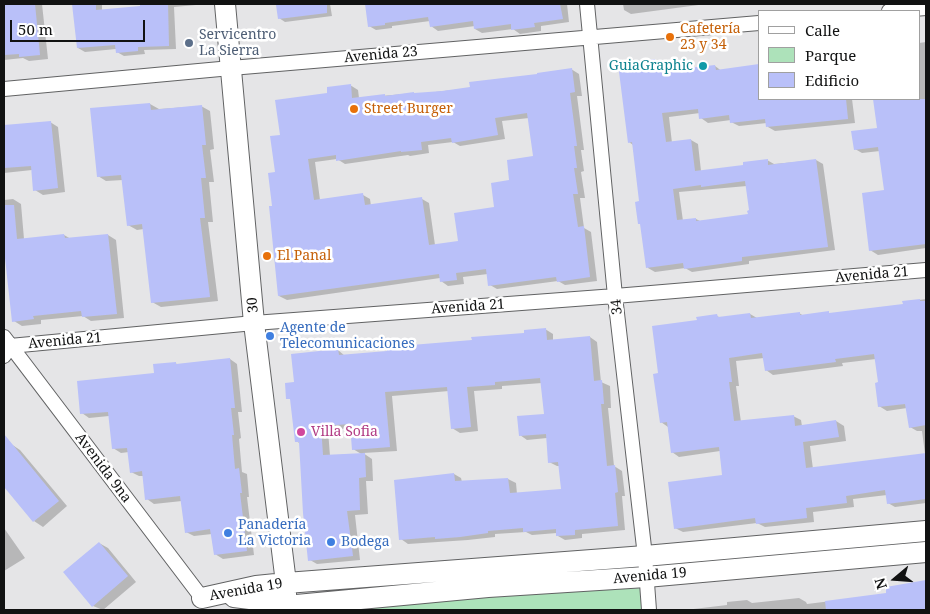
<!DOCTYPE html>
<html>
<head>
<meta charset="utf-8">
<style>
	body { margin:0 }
	#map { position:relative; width:930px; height:614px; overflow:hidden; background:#e5e5e7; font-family:"Noto Serif",serif }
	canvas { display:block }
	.frame { position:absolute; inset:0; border:5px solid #111212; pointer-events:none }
	.legend { position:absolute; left:758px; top:10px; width:162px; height:90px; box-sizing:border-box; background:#fff; border:1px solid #a0a0a0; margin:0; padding:6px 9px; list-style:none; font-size:15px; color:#111212 }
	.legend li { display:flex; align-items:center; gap:10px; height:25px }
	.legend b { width:25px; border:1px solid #a0a0a0 }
	.north { position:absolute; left:870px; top:554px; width:50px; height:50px; -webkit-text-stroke:4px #fff; paint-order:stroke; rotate:252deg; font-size:14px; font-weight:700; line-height:20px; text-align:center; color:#111212 }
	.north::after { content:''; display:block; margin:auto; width:18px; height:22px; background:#111212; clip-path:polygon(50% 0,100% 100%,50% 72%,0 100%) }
	.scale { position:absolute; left:10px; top:20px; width:135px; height:22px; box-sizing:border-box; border:2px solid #111212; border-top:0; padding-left:6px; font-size:15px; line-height:18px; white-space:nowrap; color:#111212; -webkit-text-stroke:4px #fff; paint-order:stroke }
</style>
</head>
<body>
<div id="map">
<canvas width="930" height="614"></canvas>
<div class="frame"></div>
<ul class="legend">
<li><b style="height:6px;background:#fff"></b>Calle</li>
<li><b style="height:14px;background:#ade2ba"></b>Parque</li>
<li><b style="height:14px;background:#b9c0f9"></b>Edificio</li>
</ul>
<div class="north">N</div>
<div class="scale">50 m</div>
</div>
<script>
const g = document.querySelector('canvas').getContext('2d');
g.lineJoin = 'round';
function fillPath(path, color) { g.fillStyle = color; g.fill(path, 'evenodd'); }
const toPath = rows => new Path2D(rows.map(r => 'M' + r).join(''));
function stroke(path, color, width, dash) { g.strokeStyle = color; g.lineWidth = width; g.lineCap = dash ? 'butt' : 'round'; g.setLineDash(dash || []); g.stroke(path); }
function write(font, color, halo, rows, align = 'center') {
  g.font = font + ' "Noto Serif",serif'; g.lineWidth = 5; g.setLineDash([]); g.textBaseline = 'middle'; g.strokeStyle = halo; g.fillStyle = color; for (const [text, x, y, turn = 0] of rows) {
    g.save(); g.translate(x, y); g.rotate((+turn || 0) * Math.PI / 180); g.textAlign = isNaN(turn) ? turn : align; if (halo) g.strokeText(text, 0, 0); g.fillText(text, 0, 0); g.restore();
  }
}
const green = toPath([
	[643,588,645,610,354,610,457,597]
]);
const shadow = toPath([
	[4,4,42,4,48,59,29,61,23,58,4,60],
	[74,4,99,4,102,5,102,11,142,7,141,4,207,4,174,7,176,49,144,50,145,54,124,56,117,52,116,49,85,52,78,48],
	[294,4,330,4,332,16,285,22,279,18,278,6],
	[366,4,567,4,569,22,541,26,541,31,520,34,513,29,482,33,475,29,475,26,438,31,431,26,430,21,392,26,392,28,376,30,369,26],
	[623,4,706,4,631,14,624,10],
	[926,42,926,248,878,255,870,250,885,191,880,151,862,153,855,149,879,129,874,99,919,99,919,43],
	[655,61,662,66,686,63,694,69,715,66,759,99,852,99,855,123,775,131,768,127,767,123,739,126,731,122,731,120,708,123,701,118,700,113,669,117,672,143,691,140,698,144,701,171,744,166,767,160,774,164,816,160,823,164,835,250,749,261,749,264,692,272,685,268,655,272,648,268,633,145,629,142],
	[747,186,750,211,749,215,700,221,696,219,683,221,679,192],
	[571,69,579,74,582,96,577,96,584,150,581,150,584,171,581,172,585,198,580,198,584,228,591,232,597,281,565,285,558,281,497,289,490,285,488,274,463,277,464,284,448,286,441,281,440,278,287,300,279,296,274,207,281,136,329,94,350,85,358,90,359,98,414,93,417,94,471,88],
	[529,118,535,157,511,181,496,208,459,243,435,245,429,203,422,199,371,206,370,199,363,195,320,200,315,162,337,159,345,164,408,155,410,156,429,153,428,145,453,142,460,146,505,139,502,121],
	[150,104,159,109,201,106,210,111,214,149,210,150,214,182,209,182,213,222,208,222,218,301,161,307,152,302,144,229,137,230,128,225,123,180,106,181,98,176],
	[50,122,58,127,65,192,43,195,35,190,32,170,4,173,4,127],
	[13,199,21,204,24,239,64,235,71,239,108,235,116,240,124,318,91,321,83,316,41,320,41,324,22,326,14,321,7,254,4,254,4,200],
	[926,299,926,503,895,507,888,503,887,495,853,499,854,507,813,512,814,522,765,527,757,523,683,532,675,528,723,476,720,451,679,457,672,452,668,427,661,422,660,374,698,321,717,316,721,318,750,314,757,318,799,313,804,316,829,313,832,314,904,305,904,302],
	[764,358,766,370,773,375,843,366,842,363,876,359,879,383,879,406,887,411,907,408,910,427,917,431,922,431,925,454,813,469,810,446,846,441,844,426,836,421,802,426,801,420,793,416,741,422,736,386,739,386,736,361],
	[545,329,553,334,553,341,590,337,597,342,601,382,610,386,611,408,608,408,614,466,622,471,625,496,622,496,625,530,582,534,582,538,565,540,558,536,557,533,532,535,526,532,495,534,495,537,468,540,408,544,401,539,454,474,461,478,462,482,508,479,516,483,517,494,562,490,560,466,557,466,549,462,547,438,527,440,520,435,545,415,542,383,502,386,502,389,474,391,478,431,460,433,452,428,449,391,392,396,397,451,363,453,372,459,373,481,366,481,368,514,355,515,360,560,317,564,310,560,301,444,296,441,292,400,288,398,296,383,338,350,345,356,389,352,526,334],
	[352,428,353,449,363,455,330,456,328,430],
	[230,359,237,364,242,412,238,412,241,438,239,439,242,472,247,474,249,497,247,497,254,555,223,559,215,554,212,534,194,536,186,532,182,501,154,504,147,499,144,476,139,476,131,472,129,452,121,453,113,448,109,416,89,418,82,413,175,363,179,365],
	[11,444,20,450,67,506,43,527,34,521,4,485,4,451],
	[4,528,25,558,4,571],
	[99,543,108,548,136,582,103,610,93,606],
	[926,581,926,610,685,610,727,605,727,602,747,600,752,603,799,598,806,602,807,604,888,594,911,583]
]);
const building = toPath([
	[4,4,35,4,40,55,19,57,19,54,4,55],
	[72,4,96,4,96,10,140,6,140,4,168,4,169,46,138,47,138,51,116,53,115,45,77,48],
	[284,4,327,4,327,13,278,19,276,5],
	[365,4,560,4,563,19,534,23,535,27,511,30,511,24,474,29,473,21,430,27,428,17,385,23,385,25,368,27],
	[655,59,656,66,687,62,688,68,715,65,716,70,759,64,759,99,846,99,848,119,766,127,765,119,730,123,729,115,699,119,698,109,662,113,666,142,691,139,695,171,743,165,743,162,768,159,768,165,816,159,828,247,742,257,742,261,684,269,683,263,646,268,640,224,638,224,635,202,639,201,632,142,628,143,618,64],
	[745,181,749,210,747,211,748,214,696,221,696,218,677,220,673,189,701,185,701,187],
	[572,68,575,92,570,93,577,146,574,146,577,168,574,168,578,194,573,194,578,227,584,226,590,277,557,282,556,277,488,286,486,269,456,273,457,280,440,282,439,274,278,296,269,206,272,206,268,173,275,172,270,136,280,135,275,100,327,93,327,87,351,84,352,98,385,94,385,96,414,92,414,93,442,91,470,87,469,82,537,74,537,73],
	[527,113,533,156,507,160,509,180,491,183,494,207,454,213,458,241,429,245,422,197,365,205,363,193,314,200,308,159,336,155,336,161,401,151,401,152,422,150,421,142,451,138,452,143,498,135,495,118],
	[873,99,926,99,926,244,869,251,862,193,884,190,878,147,854,150,851,131,877,128],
	[150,103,151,110,202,105,206,145,202,145,206,178,201,178,205,218,200,218,210,297,151,303,142,224,127,226,121,175,97,177,90,108],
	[51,121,58,188,33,191,31,166,4,168,4,125],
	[4,205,14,205,17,239,64,234,65,238,108,234,117,314,82,317,81,311,33,316,34,319,12,322,4,249],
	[920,299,920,301,926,301,926,425,909,428,905,404,878,407,875,383,878,382,874,354,835,359,836,362,765,371,762,353,729,358,732,382,729,382,734,421,794,415,795,426,836,420,839,437,803,442,806,468,926,453,926,499,887,504,885,490,846,496,847,503,806,508,807,518,756,524,755,518,674,529,668,482,722,475,719,447,671,453,667,422,660,423,653,374,658,373,652,326,697,320,696,317,717,314,718,317,750,313,751,318,800,312,800,315,829,311,829,313,903,304,902,301],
	[546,328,547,340,590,336,594,381,602,380,604,404,601,404,607,466,615,465,618,492,615,493,618,526,575,530,575,535,556,536,556,529,523,532,523,528,488,531,488,533,460,537,435,539,435,537,399,540,394,480,454,473,455,481,508,478,510,493,561,489,558,462,548,463,546,434,519,436,517,416,544,414,540,378,495,382,495,385,467,387,471,427,451,429,447,387,385,392,390,447,352,450,350,424,321,426,323,455,365,453,366,477,359,478,360,510,347,511,353,556,308,561,303,513,299,442,295,442,290,399,286,399,285,383,294,382,291,354,338,349,339,355,387,351,387,347,472,340,471,337,524,333,524,330],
	[230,358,235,408,231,408,234,435,232,435,235,469,239,468,242,493,240,493,247,551,214,555,210,529,185,533,180,496,145,500,142,471,130,473,127,448,112,449,108,412,80,414,77,381,154,373,153,364,176,362,176,364],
	[4,434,59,501,33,522,4,487],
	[99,542,128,576,92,607,63,572],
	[926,580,926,610,826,610,825,601,886,593,886,587]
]);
const street = toPath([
	[587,4,615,296,645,556,649,610],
	[889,11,926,8],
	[4,89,231,68,759,23],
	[4,337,202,598],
	[4,356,10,346,254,323,615,296,926,270]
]);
const secondary = toPath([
	[225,4,254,323,286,583,286,596],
	[234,597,258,600,286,606,488,587,646,577,926,552],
	[202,598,256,586,286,583,645,556,926,531]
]);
const markers = [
	[670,37,5,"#e8710a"],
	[189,43,5,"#5c6f8a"],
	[703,66,5,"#0f9aa8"],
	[354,109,5,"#e8710a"],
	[267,256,5,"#e8710a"],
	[270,336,5,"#3f7fe0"],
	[301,432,5,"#d1479c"],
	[228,533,5,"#3f7fe0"],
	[331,542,5,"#3f7fe0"]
];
const foodNames = [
	["Cafetería",680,29],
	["23 y 34",680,45],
	["Street Burger",364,109],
	["El Panal",277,256]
];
const serviceNames = [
	["Servicentro",199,35],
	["La Sierra",199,51]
];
const streetNames = [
	["Avenida 23",381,55,-5],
	["Avenida 21",872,275,-5],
	["30",253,305,-95],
	["Avenida 21",468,307,-4],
	["34",617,307,-96],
	["Avenida 21",65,341,-5],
	["Avenida 9na",103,468,53],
	["Avenida 19",650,576,-5],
	["Avenida 19",246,590,-10]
];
const cultureNames = [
	["GuiaGraphic",693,66]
];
const shopNames = [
	["Agente de",280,328],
	["Telecomunicaciones",280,344],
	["Panadería",238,525],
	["La Victoria",238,541],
	["Bodega",341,542]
];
const hotelNames = [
	["Villa Sofia",311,432]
];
fillPath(green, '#ade2ba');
fillPath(shadow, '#0003');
fillPath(building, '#b9c0f9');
stroke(street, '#616263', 16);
stroke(secondary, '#616263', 22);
stroke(street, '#fff', 14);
stroke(secondary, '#fff', 20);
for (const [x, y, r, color] of markers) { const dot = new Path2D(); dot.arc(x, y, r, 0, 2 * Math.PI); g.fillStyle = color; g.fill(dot); stroke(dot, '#fff', 2); }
write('14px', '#c56008', '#fff', foodNames, 'left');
write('14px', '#4e5e75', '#fff', serviceNames, 'left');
write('14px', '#111212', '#fff', streetNames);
write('14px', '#0d838f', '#fff', cultureNames, 'right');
write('14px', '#366cbe', '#fff', shopNames, 'left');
write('14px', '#b23c85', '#fff', hotelNames, 'left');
</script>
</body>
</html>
